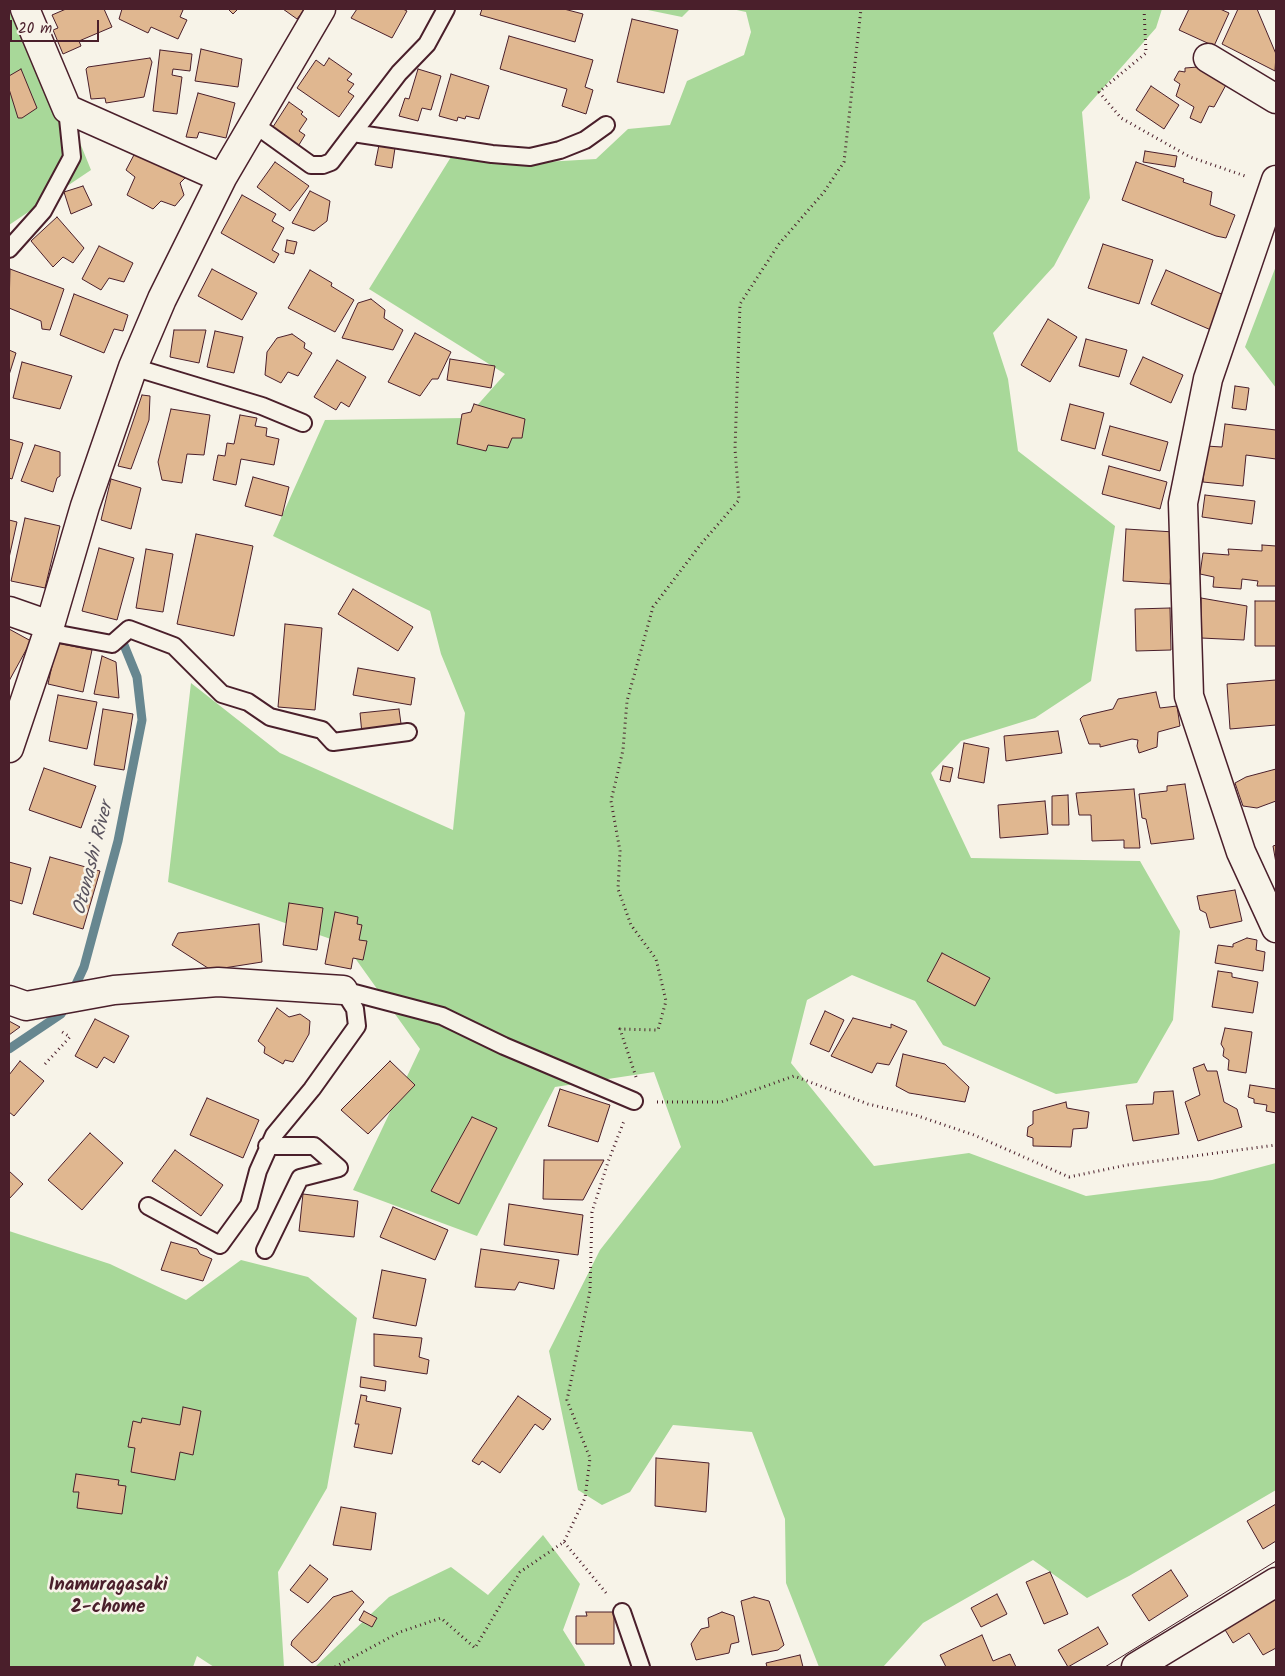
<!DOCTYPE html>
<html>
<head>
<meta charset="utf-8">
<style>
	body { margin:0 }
	#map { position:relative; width:1285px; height:1676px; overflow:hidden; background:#f7f3e8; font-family:Kalam,sans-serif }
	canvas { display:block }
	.frame { position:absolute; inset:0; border:10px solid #4a1f2b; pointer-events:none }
	.scale { position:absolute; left:10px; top:20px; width:89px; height:22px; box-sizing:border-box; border:2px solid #4a1f2b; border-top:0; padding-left:6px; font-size:15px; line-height:18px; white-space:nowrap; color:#4a1f2b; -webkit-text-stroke:4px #f7f3e8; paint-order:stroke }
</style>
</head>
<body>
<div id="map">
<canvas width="1285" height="1676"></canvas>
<div class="frame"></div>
<div class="scale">20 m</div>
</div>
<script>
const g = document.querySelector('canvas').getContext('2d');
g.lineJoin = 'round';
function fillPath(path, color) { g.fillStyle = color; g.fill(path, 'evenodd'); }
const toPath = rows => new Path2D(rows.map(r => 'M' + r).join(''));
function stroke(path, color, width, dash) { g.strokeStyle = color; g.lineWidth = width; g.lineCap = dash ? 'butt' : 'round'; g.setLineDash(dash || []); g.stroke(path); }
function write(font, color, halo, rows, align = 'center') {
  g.font = font + ' Kalam,sans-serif'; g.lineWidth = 5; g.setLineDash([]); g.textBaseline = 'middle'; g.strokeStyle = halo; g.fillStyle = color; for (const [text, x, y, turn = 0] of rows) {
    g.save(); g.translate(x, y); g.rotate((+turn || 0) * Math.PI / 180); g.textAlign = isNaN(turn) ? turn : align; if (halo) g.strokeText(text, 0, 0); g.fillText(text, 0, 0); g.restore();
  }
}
const green = toPath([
	[643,9,690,9,682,17],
	[732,9,1162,9,1156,28,1082,112,1090,198,1054,266,993,333,1008,379,1018,451,1115,526,1091,681,1035,718,961,741,931,773,971,858,1140,861,1180,931,1173,1020,1137,1083,1056,1094,943,1045,915,1001,852,975,807,1000,791,1063,874,1166,969,1153,1086,1196,1212,1180,1276,1163,1276,1490,1129,1576,1087,1598,1033,1560,923,1623,883,1667,819,1667,786,1583,785,1519,752,1432,673,1425,630,1492,602,1505,578,1490,549,1351,600,1250,681,1147,654,1072,555,1087,477,1236,353,1190,420,1049,345,944,168,882,191,683,280,753,453,830,465,713,441,654,430,611,273,536,325,420,466,418,505,374,369,289,451,157,545,162,596,159,628,129,670,125,687,81,744,55,751,32,746,12],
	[9,10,63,101,91,170,9,225],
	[1276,266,1276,388,1245,347],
	[9,1231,110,1264,186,1300,241,1260,308,1277,357,1318,327,1488,278,1572,284,1667,214,1667,197,1656,193,1667,9,1667],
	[543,1535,580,1584,563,1630,585,1665,584,1667,315,1667,389,1597,451,1567,488,1595]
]);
const stream = toPath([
	[72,993,84,967,118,841,142,720,137,677,124,645],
	[9,1049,61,1014,66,1005]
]);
const building = toPath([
	[66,9,104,9,112,27,79,41,81,46,63,54,53,30,58,28,52,15,66,9],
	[122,9,181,9,183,10,180,17,187,20,178,39,151,27,148,33,119,19,122,9],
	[228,9,238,9,233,14,228,9],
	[283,9,301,9,304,10,297,19,283,9],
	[357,9,403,9,407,11,392,38,351,18,357,9],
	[482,9,564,9,583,14,575,42,480,15,482,9],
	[1189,9,1220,9,1229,13,1214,46,1179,30,1189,9],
	[1238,9,1257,9,1276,54,1275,71,1222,44,1238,9],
	[632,19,678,30,664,93,617,82,632,19],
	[509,36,593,60,585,87,593,90,586,114,562,106,567,89,500,69,509,36],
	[201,49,242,59,238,87,195,81,201,49],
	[160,50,192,54,190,71,173,69,172,75,182,77,177,114,153,111,160,50],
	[150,58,152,62,144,97,106,103,105,98,91,99,86,69,88,67,150,58],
	[329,58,352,74,347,80,354,84,348,92,354,96,339,117,297,88,316,60,324,66,329,58],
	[1198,67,1227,83,1214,107,1209,106,1201,123,1190,118,1194,107,1176,96,1180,84,1174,80,1179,71,1185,72,1185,68,1198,67],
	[21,69,37,108,22,118,18,118,9,89,9,76,21,69],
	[418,69,441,76,431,110,422,108,418,121,399,116,405,98,409,99,418,69],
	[451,74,489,86,479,119,466,116,465,119,458,117,457,121,439,116,451,74],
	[1151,86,1179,105,1164,129,1136,110,1151,86],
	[198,93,235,103,226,138,199,132,197,138,186,137,198,93],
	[289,102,303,112,301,114,307,119,299,131,305,135,297,148,271,130,289,102],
	[379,145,395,148,392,168,375,165,379,145],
	[1145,151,1177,156,1175,167,1143,162,1145,151],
	[135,153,186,177,180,183,184,195,175,206,161,201,153,209,127,195,135,177,126,170,135,153],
	[275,162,309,186,290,211,257,187,275,162],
	[1136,162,1184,179,1183,182,1212,192,1210,205,1235,215,1226,238,1216,236,1122,200,1136,162],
	[83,186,92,205,71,214,64,192,83,186],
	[310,191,330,201,327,221,314,231,292,223,310,191],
	[242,195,276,214,272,221,284,228,272,250,279,254,274,263,221,233,242,195],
	[57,217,84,248,73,263,63,257,53,267,31,241,57,217],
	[287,240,297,242,294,254,285,252,287,240],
	[1103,244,1153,260,1139,304,1088,288,1103,244],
	[99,246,133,263,124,282,109,278,101,290,82,279,99,246],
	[10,269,64,289,50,330,42,329,41,321,9,308,10,269],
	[212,269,257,293,242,320,198,296,212,269],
	[310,270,332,283,331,286,354,300,335,332,288,308,310,270],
	[1166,270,1226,296,1211,330,1151,304,1166,270],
	[74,294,128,315,123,331,114,329,104,353,60,335,74,294],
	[371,299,385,310,384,318,403,330,393,350,342,338,358,303,371,299],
	[1048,319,1077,337,1050,382,1021,365,1048,319],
	[174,330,206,330,199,363,170,357,174,330],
	[215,331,243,337,234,373,207,367,215,331],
	[415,333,451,352,438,379,432,379,420,396,388,382,415,333],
	[292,334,305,343,304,348,312,353,298,376,288,372,281,383,265,375,267,352,277,338,292,334],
	[1086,339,1127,350,1119,377,1079,366,1086,339],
	[9,350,16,353,9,375,9,350],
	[1143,357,1183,375,1171,403,1130,384,1143,357],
	[450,359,495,366,491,388,447,380,450,359],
	[337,360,366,377,349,407,341,402,336,410,314,397,337,360],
	[22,362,72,376,60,409,13,398,22,362],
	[1235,386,1249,388,1246,410,1232,408,1235,386],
	[142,395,150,396,149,420,131,469,118,466,142,395],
	[474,404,525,419,522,438,512,438,508,448,488,445,486,451,457,444,462,414,471,412,474,404],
	[1070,404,1104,413,1095,449,1061,440,1070,404],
	[171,409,210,415,204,455,187,454,182,483,162,480,158,462,171,409],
	[240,415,257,418,255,426,267,428,266,436,279,439,274,465,241,459,236,485,213,480,218,455,225,456,227,443,234,444,240,415],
	[1225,424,1276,430,1276,459,1246,455,1243,486,1203,482,1206,446,1222,447,1225,424],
	[1110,426,1168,442,1160,471,1102,455,1110,426],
	[9,439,23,443,12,479,9,478,9,439],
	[35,445,60,452,60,476,57,478,53,492,21,481,35,445],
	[1109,466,1167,482,1160,509,1102,494,1109,466],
	[253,477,289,487,282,516,245,506,253,477],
	[111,479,141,488,131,529,101,520,111,479],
	[1205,495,1255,501,1252,524,1202,517,1205,495],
	[25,518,60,526,45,588,11,581,25,518],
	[9,520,17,522,9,558,9,520],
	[1126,529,1174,532,1170,584,1123,581,1126,529],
	[196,534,253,546,234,636,177,624,196,534],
	[1262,545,1276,546,1276,586,1257,586,1258,581,1242,579,1241,589,1213,587,1214,577,1200,574,1203,553,1229,555,1228,549,1262,551,1262,545],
	[99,548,134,558,117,620,82,611,99,548],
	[146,549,173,554,163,612,136,608,146,549],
	[353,589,413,627,398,651,338,614,353,589],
	[1201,598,1247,606,1244,640,1201,638,1201,598],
	[1255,601,1276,601,1276,646,1255,646,1255,601],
	[1170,608,1171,650,1136,651,1135,609,1170,608],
	[285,624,322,628,315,710,278,707,285,624],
	[9,629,31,641,9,681,9,629],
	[57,643,92,650,83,692,48,684,57,643],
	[102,656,116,662,119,698,94,694,102,656],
	[358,668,415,678,411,705,353,695,358,668],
	[1276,680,1276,725,1230,729,1227,684,1276,680],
	[1156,692,1160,708,1177,706,1180,726,1158,732,1157,747,1139,753,1137,746,1138,740,1132,739,1100,747,1100,744,1089,744,1080,719,1083,716,1113,709,1118,699,1156,692],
	[58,695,97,702,87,749,49,741,58,695],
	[103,709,133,714,124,770,94,765,103,709],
	[399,709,402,731,362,734,360,713,399,709],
	[1058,731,1062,753,1006,761,1004,736,1058,731],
	[964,743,989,748,984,783,958,778,964,743],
	[943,766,953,768,950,782,940,780,943,766],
	[44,768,96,786,81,828,29,810,44,768],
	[1276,769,1276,801,1257,808,1243,806,1235,783,1246,777,1276,769],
	[1185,784,1194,839,1151,844,1146,819,1142,818,1139,794,1167,791,1167,786,1185,784],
	[1134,789,1140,848,1124,848,1124,840,1092,841,1091,815,1079,815,1076,793,1134,789],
	[1068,795,1069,825,1052,825,1052,796,1068,795],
	[1045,801,1048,834,1000,838,998,805,1045,801],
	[1276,845,1276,863,1273,846,1276,845],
	[50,857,100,871,83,929,33,914,50,857],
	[9,862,31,868,22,904,9,900,9,862],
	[1235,890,1242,921,1210,928,1206,913,1200,910,1197,896,1235,890],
	[289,903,323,908,317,950,283,945,289,903],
	[335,912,358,917,357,924,362,925,359,940,367,941,363,960,353,958,351,969,325,964,335,912],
	[259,924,262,962,211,970,172,945,178,933,259,924],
	[1247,938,1257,940,1256,950,1265,952,1263,971,1215,963,1218,945,1233,947,1233,944,1247,938],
	[942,953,990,978,975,1006,927,981,942,953],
	[1218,971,1232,973,1232,977,1258,982,1253,1013,1212,1007,1218,971],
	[277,1008,289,1017,300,1014,310,1021,309,1034,293,1062,285,1060,283,1064,264,1053,265,1047,258,1041,277,1008],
	[825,1011,844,1020,829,1052,810,1044,825,1011],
	[853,1018,891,1028,891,1024,907,1031,889,1065,877,1063,872,1073,831,1056,853,1018],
	[95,1019,129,1036,114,1063,104,1057,97,1068,75,1056,95,1019],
	[9,1021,20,1027,9,1035,9,1021],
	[1225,1028,1252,1032,1246,1073,1228,1070,1229,1060,1223,1056,1224,1049,1221,1044,1225,1028],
	[903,1054,945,1064,969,1087,965,1102,909,1093,896,1086,903,1054],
	[20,1061,44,1081,14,1116,9,1112,9,1075,20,1061],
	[390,1061,415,1085,368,1134,341,1110,390,1061],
	[1204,1064,1207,1071,1217,1071,1224,1102,1237,1109,1242,1127,1198,1141,1185,1102,1200,1095,1193,1068,1204,1064],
	[1250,1085,1276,1089,1276,1113,1266,1111,1267,1105,1254,1103,1254,1099,1248,1097,1250,1085],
	[560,1089,610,1105,598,1142,548,1126,560,1089],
	[1173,1091,1179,1134,1133,1141,1126,1105,1153,1104,1154,1092,1173,1091],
	[207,1098,259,1120,243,1158,190,1135,207,1098],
	[1066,1102,1067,1108,1089,1112,1087,1128,1073,1129,1071,1147,1033,1146,1033,1138,1027,1136,1028,1127,1033,1124,1033,1111,1066,1102],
	[472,1117,497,1128,459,1204,431,1191,472,1117],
	[90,1133,123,1163,82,1210,48,1180,90,1133],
	[175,1150,223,1185,201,1216,152,1181,175,1150],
	[544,1160,604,1160,583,1200,543,1199,544,1160],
	[9,1171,23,1184,9,1199,9,1171],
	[303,1194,358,1201,354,1237,299,1231,303,1194],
	[509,1204,583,1215,578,1255,504,1245,509,1204],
	[393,1207,448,1230,435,1260,380,1237,393,1207],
	[171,1242,197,1249,200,1254,212,1259,203,1281,161,1270,171,1242],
	[481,1249,559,1260,554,1289,519,1282,515,1290,475,1287,481,1249],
	[382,1270,426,1279,416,1326,373,1318,382,1270],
	[374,1334,422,1338,419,1357,429,1360,427,1374,374,1366,374,1334],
	[361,1377,386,1381,385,1391,360,1387,361,1377],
	[361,1395,367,1396,366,1401,401,1408,392,1454,354,1447,359,1424,355,1424,361,1395],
	[518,1396,551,1419,543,1430,535,1424,500,1473,482,1461,479,1465,472,1461,518,1396],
	[183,1407,201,1411,193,1455,180,1452,175,1480,131,1472,135,1448,128,1447,133,1421,141,1423,142,1418,180,1425,183,1407],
	[656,1458,709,1463,706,1512,655,1506,656,1458],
	[76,1474,119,1480,118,1485,126,1486,122,1514,77,1508,79,1492,73,1492,76,1474],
	[1276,1504,1276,1541,1263,1549,1247,1521,1276,1504],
	[341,1507,376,1513,371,1550,333,1545,341,1507],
	[310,1565,328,1579,308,1603,290,1590,310,1565],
	[1171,1570,1188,1596,1149,1621,1132,1595,1171,1570],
	[1050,1572,1068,1614,1044,1624,1026,1582,1050,1572],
	[352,1591,364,1602,317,1660,312,1663,291,1645,292,1641,333,1597,352,1591],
	[997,1594,1007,1614,981,1627,971,1608,997,1594],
	[1276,1596,1276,1648,1263,1655,1249,1633,1233,1643,1224,1628,1276,1596],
	[754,1597,769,1601,784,1645,778,1650,752,1655,741,1601,754,1597],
	[364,1611,377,1618,372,1627,359,1620,364,1611],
	[586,1612,614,1612,614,1644,576,1644,576,1616,587,1616,586,1612],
	[722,1612,734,1616,739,1642,731,1644,729,1653,696,1660,691,1644,701,1629,709,1627,708,1618,722,1612],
	[1098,1627,1108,1644,1068,1667,1058,1650,1098,1627],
	[982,1635,993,1661,1010,1654,1016,1667,946,1667,940,1655,982,1635],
	[800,1655,803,1667,767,1667,766,1663,800,1655]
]);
const path = toPath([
	[1144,9,1146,53,1099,92,1121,118,1190,157,1248,177],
	[45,1064,70,1037,59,1030],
	[636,1077,620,1029,658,1030,666,1001,656,959,631,925,618,889,620,851,611,801,623,750,627,701,653,607,701,544,739,500,735,449,740,304,779,244,824,192,844,162,861,9],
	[657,1102,721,1102,794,1076,868,1104,915,1115,974,1135,1069,1177,1127,1165,1276,1145],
	[564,1542,607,1594],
	[335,1667,400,1632,441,1618,475,1648,520,1572,564,1542,585,1498,590,1458,567,1400,590,1291,592,1212,608,1162,624,1121]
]);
const lane = toPath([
	[254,124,311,165,323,165,331,162,353,133,492,154,530,157,560,150,585,140,606,125],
	[353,133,399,73,427,44,446,9],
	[9,249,43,211,72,157,67,109],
	[133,367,262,406,303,423],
	[48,632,112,644,129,629,174,646,222,694,248,702,270,717,322,730,333,742,408,732],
	[343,990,442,1016,504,1046,634,1101],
	[148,1206,220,1245,249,1205,258,1171,274,1135,312,1089,357,1026,355,1009,343,990],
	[265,1250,300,1178,339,1168,314,1146,267,1146],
	[622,1612,641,1667]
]);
const street = toPath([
	[25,9,67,109,222,178],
	[1208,58,1276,99],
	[1276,180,1208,379,1183,503,1189,696,1241,852,1276,928],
	[9,611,49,625],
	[9,748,48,632,85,506,133,367,162,299,222,178,321,9],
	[9,1000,26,1006,114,990,218,982,343,990],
	[1136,1667,1276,1582]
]);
const tram = toPath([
	[1105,1667,1276,1561]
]);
const waterNames = [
	["Otonashi River",95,859,-76]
];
const neighbourhoodNames = [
	["Inamuragasaki",108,1587],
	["2-chome",108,1609]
];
fillPath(green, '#a8d899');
stroke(stream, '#678790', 9);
fillPath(building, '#e0b790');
stroke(building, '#4a1f2b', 1);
stroke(lane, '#4a1f2b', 20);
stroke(street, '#4a1f2b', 31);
stroke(path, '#4a1f2b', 3, [1, 4]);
stroke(lane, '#f7f3e8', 16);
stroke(street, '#f7f3e8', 28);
stroke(tram, '#4a1f2b', 1);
write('italic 19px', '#59535e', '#f7f3e8', waterNames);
write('bold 19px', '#4a1f2b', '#f7f3e8', neighbourhoodNames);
</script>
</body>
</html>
